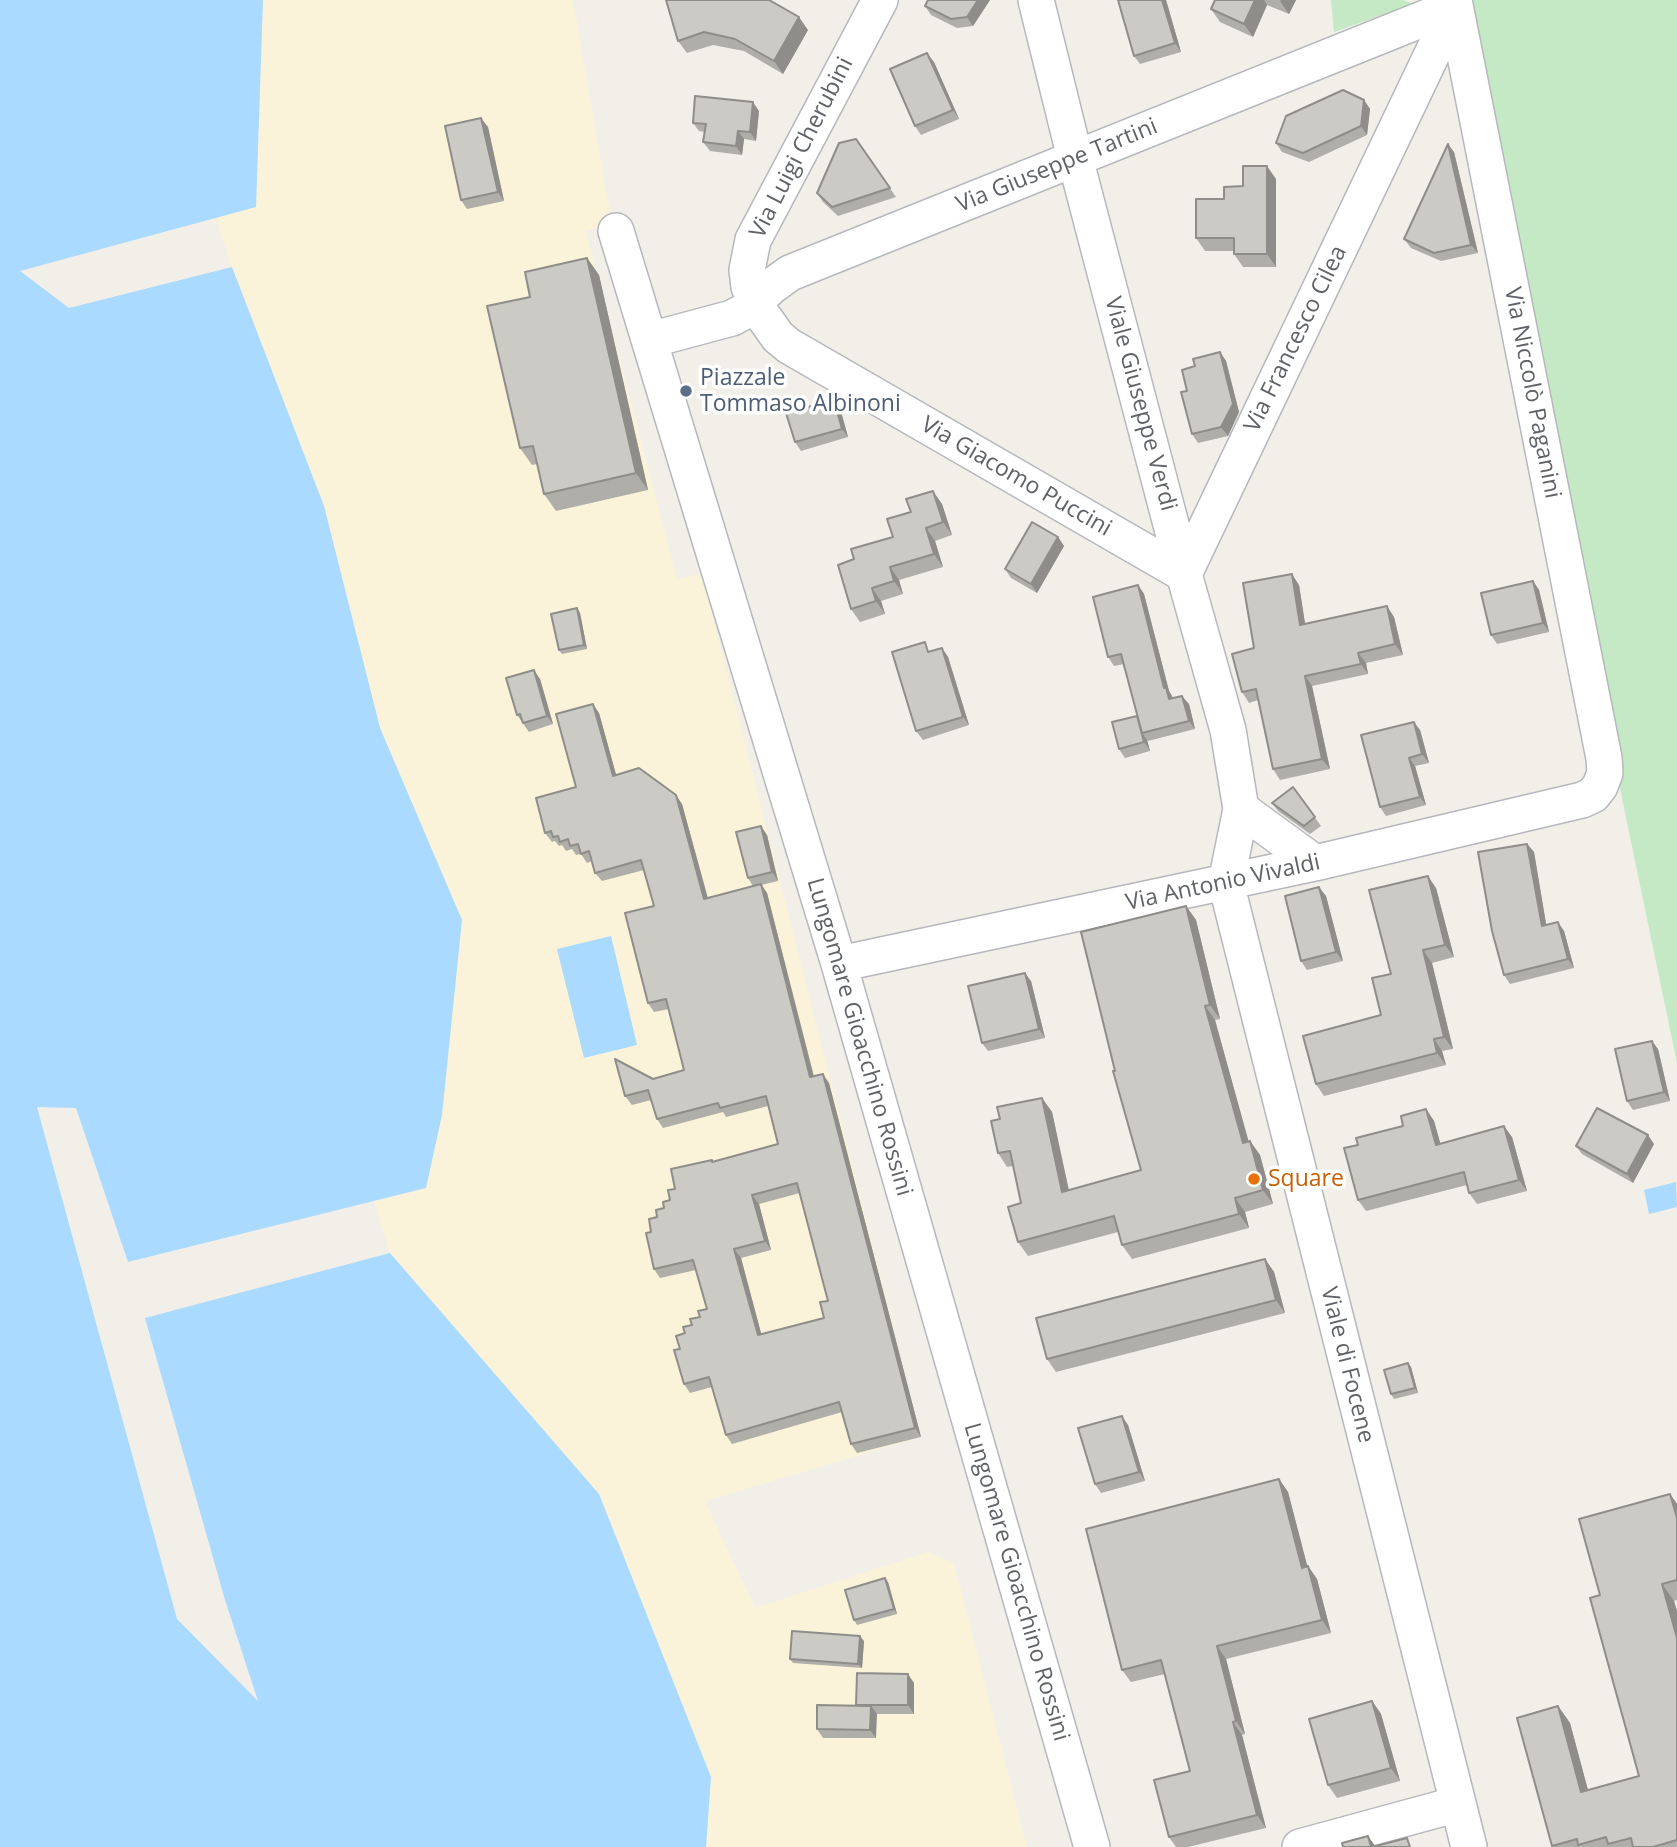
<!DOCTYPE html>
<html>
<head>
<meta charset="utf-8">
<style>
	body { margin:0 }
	canvas { display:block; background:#f1efe8 }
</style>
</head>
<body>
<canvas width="1677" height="1847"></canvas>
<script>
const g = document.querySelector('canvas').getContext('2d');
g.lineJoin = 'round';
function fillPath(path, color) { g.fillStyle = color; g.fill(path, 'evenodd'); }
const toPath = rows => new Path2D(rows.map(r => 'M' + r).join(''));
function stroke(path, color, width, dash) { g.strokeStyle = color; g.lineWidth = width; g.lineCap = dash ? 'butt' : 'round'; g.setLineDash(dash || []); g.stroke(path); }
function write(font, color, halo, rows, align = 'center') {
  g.font = font + ' "Open Sans",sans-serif'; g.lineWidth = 7; g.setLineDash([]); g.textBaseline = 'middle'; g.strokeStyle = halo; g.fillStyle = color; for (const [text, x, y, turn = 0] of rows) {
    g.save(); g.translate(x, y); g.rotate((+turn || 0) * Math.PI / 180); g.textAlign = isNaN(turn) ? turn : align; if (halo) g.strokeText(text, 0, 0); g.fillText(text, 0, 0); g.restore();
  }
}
const green = toPath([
	[1331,0,1403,0,1413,4,1334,32],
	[1471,0,1677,0,1677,1063,1623,803]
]);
const sand = toPath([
	[263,0,573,0,612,224,586,231,677,579,702,574,921,1437,705,1501,755,1608,928,1552,954,1563,1027,1847,706,1847,711,1777,599,1494,390,1253,374,1200,426,1187,462,920,380,728,324,506,232,267,216,218,256,206]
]);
const water = toPath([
	[0,0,263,0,256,207,20,271,69,308,232,267,324,506,380,728,462,920,442,1115,426,1188,128,1262,76,1108,37,1107,177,1619,258,1701,225,1600,145,1318,390,1253,599,1494,711,1777,706,1847,0,1847],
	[611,936,637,1045,584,1058,557,949],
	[1676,1182,1677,1207,1649,1214,1644,1190]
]);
const minor = toPath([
	[880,0,753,240,747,270,749,287,761,313,778,337,789,346,1184,574,1455,6,1450,4],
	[1036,0,1075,158,1184,574,1228,730,1241,809],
	[616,231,839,964,1092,1847],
	[650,340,732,318,745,311,772,286,790,273,1455,6],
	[1315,863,1241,809,1226,883,1469,1847],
	[839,964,1315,863,1582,800,1593,795,1600,786,1605,773,1604,758,1454,0],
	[1300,1847,1458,1804]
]);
const wall = toPath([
	[666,0,808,30,783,74,744,51,713,45,687,53,678,41],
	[928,0,990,0,973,26,957,28,931,15,925,6],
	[1166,0,1181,52,1140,64,1134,56],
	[1215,0,1296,0,1289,14,1267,5,1253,37,1220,22,1211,9],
	[934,62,959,119,921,135,915,126],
	[1364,100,1370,109,1367,135,1309,162,1282,152,1276,143],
	[759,111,756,141,744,139,742,155,710,151,703,142,705,132,699,131,693,123],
	[488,127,504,201,467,209,461,200],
	[856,139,896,197,838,216,823,202,817,193],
	[1454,152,1478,253,1441,261,1411,248,1404,239],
	[1276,179,1276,267,1243,267,1234,254,1234,251,1205,251,1196,238,1224,199,1243,186],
	[587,258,599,275,648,490,556,511,544,494,537,464,532,465,520,448,530,297],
	[1220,352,1226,361,1239,412,1228,436,1198,443,1192,434,1187,391,1195,366],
	[834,400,840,408,848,437,801,451,795,442],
	[942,504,952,535,935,541,943,567,899,580,903,594,881,601,885,614,860,622,851,609,854,559,893,537],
	[1058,537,1064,546,1037,593,1011,578,1005,569],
	[1533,581,1539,590,1549,632,1497,644,1491,635],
	[1138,585,1144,594,1169,691,1173,698,1189,704,1195,729,1148,741,1147,740,1150,751,1125,758,1119,749,1138,718,1124,664,1114,666,1108,657],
	[1299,585,1305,624,1394,617,1403,655,1366,663,1368,674,1312,686,1330,769,1280,780,1273,769,1258,700,1249,703,1242,692,1254,648],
	[577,608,580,613,587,649,562,654,559,650],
	[942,648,948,657,969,725,923,740,916,731,931,651],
	[540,679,553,724,529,732,517,715],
	[599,713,616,775,682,804,708,898,753,886,748,878,767,835,778,881,761,885,767,893,814,1076,829,1083,921,1437,857,1453,851,1444,842,1412,732,1444,726,1435,712,1387,690,1393,684,1384,680,1349,685,1333,707,1309,696,1270,660,1278,654,1269,651,1232,657,1217,670,1200,675,1189,712,1160,713,1162,778,1144,768,1106,726,1117,723,1112,663,1128,657,1119,651,1100,632,1105,625,1096,653,1079,684,1070,669,1009,654,1012,648,1003,654,906,644,870,602,881,595,873,592,861,587,863,581,854,576,855,572,849,566,851,562,845,559,846,555,841,552,842,545,833,576,787],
	[800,1193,828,1301,824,1318,761,1334,741,1258,771,1250,759,1204],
	[1420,730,1429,763,1415,766,1426,805,1386,816,1380,807],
	[1293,787,1321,826,1310,834,1278,811,1272,803],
	[1527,844,1534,852,1546,925,1564,931,1574,968,1510,984,1504,975],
	[1436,888,1454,957,1432,963,1453,1049,1442,1051,1446,1065,1324,1096,1316,1084,1381,1015,1391,974],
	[1326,896,1343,961,1307,970,1301,961],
	[1186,906,1196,920,1220,1019,1215,1020,1248,1141,1250,1141,1260,1155,1273,1204,1245,1212,1249,1228,1132,1259,1122,1245,1118,1232,1028,1256,1018,1242,1021,1203,1013,1166,1007,1167,998,1153,1000,1119,1042,1098,1052,1112,1069,1190,1141,1170,1115,1071],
	[1031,981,1045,1038,988,1051,982,1043],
	[1658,1049,1670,1101,1633,1110,1627,1101],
	[1426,1109,1434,1121,1440,1143,1512,1137,1527,1191,1477,1204,1469,1193,1467,1185,1366,1211,1358,1200,1358,1145,1403,1126],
	[1654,1144,1633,1183,1582,1154,1576,1146],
	[1265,1259,1274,1272,1285,1313,1056,1372,1047,1359],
	[1408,1363,1411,1367,1418,1393,1394,1399,1391,1394],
	[1128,1425,1145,1481,1101,1493,1095,1484],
	[1279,1479,1288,1492,1307,1566,1308,1566,1317,1579,1331,1633,1226,1659,1245,1734,1242,1735,1266,1828,1188,1847,1176,1847,1169,1837,1190,1771,1165,1674,1131,1682,1122,1670],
	[1670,1494,1677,1504,1677,1600,1674,1601,1677,1611,1677,1847,1553,1847,1552,1846,1558,1706,1570,1723,1588,1790,1639,1776,1600,1595],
	[888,1582,897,1614,857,1625,854,1620],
	[864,1641,862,1668,793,1663,790,1659],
	[914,1683,914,1714,876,1714,876,1738,823,1738,817,1729,857,1705],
	[1372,1701,1381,1714,1400,1781,1337,1798,1328,1785]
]);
const shadedWall = toPath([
	[978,0,990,0,973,26,967,17],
	[1162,0,1166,0,1181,52,1175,43],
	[1255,0,1264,0,1267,5,1253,37,1244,24],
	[1281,0,1296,0,1289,14,1280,1],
	[799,17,808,30,783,74,774,61],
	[927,53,934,62,959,119,953,110],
	[1364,100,1370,109,1367,135,1361,126],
	[753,102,759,111,756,141,750,132],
	[481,118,488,127,504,201,498,192],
	[738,131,744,139,742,155,736,146],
	[1448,144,1454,152,1478,253,1471,245],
	[1267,166,1276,179,1276,267,1267,254],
	[587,258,599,275,648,490,636,473],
	[1220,352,1226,361,1239,412,1228,436,1221,427],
	[834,400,840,408,848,437,842,429],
	[933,491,942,504,952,535,943,522],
	[926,528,935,541,943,567,934,554],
	[1058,537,1064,546,1037,593,1031,584],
	[890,567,899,580,903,594,894,581],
	[1292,574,1299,585,1307,636,1300,625],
	[1533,581,1539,590,1549,632,1543,623],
	[1138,585,1144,594,1169,691,1172,696,1175,708,1169,699,1164,688],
	[872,588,881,601,885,614,876,601],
	[1387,606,1394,617,1403,655,1395,644],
	[577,608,580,613,587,649,584,645],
	[942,648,948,657,969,725,963,717],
	[1358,653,1366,663,1368,674,1361,664],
	[534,670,540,679,553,724,547,716],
	[1305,676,1312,686,1330,769,1322,759],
	[1182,696,1189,704,1195,729,1189,721],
	[593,704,599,713,619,785,613,776],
	[1137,716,1142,733,1147,740,1150,751,1144,742],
	[1414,722,1420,730,1429,763,1422,754],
	[1409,758,1415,766,1426,805,1420,797],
	[676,795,682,804,710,907,704,899],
	[761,826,767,835,778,881,772,872],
	[1527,844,1534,852,1548,935,1542,926],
	[1428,876,1436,888,1454,957,1445,945],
	[761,884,767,893,816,1086,810,1077],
	[1319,887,1326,896,1343,961,1336,952],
	[1186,906,1196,920,1220,1019,1210,1005],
	[1558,922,1564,931,1574,968,1568,959],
	[1423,950,1432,963,1453,1049,1444,1037],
	[1025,973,1031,981,1045,1038,1039,1029],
	[1205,1006,1215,1020,1253,1157,1243,1143],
	[1434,1039,1442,1051,1446,1065,1437,1053],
	[1652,1041,1658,1049,1670,1101,1664,1092],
	[823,1074,829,1083,921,1437,915,1428],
	[1042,1098,1052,1112,1072,1206,1062,1192],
	[1426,1109,1434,1121,1444,1156,1436,1145],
	[1504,1126,1512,1137,1527,1191,1519,1180],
	[1648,1135,1654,1144,1633,1183,1627,1174],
	[1250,1141,1260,1155,1273,1204,1263,1190],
	[752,1195,759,1204,771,1250,765,1241],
	[1235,1198,1245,1212,1249,1228,1239,1214],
	[734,1249,741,1258,764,1344,758,1335],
	[1265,1259,1274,1272,1285,1313,1276,1300],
	[1408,1363,1411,1367,1418,1393,1415,1388],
	[1122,1416,1128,1425,1145,1481,1139,1472],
	[1279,1479,1288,1492,1311,1580,1302,1568],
	[1670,1494,1677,1504,1677,1518],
	[1308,1566,1317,1579,1331,1633,1322,1620],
	[885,1578,888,1582,897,1614,894,1609],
	[1662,1584,1674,1601,1677,1611,1677,1638],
	[860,1636,864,1641,862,1668,858,1664],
	[1217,1646,1226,1659,1245,1734,1236,1721],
	[908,1674,914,1683,914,1714,908,1705],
	[1372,1701,1381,1714,1400,1781,1391,1768],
	[871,1706,877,1714,876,1738,870,1730],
	[1558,1706,1570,1723,1593,1809,1581,1792],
	[1233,1722,1242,1735,1266,1828,1257,1815],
	[1368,1836,1376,1847,1371,1847]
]);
const building = toPath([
	[666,0,769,0,799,17,774,61,735,39,704,32,678,41,666,0],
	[928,0,978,0,967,17,951,19,925,6,928,0],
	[1118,0,1162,0,1175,43,1134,56,1118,0],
	[1215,0,1255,0,1244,24,1211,9,1215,0],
	[927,53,953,110,915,126,890,69,927,53],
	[1343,90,1364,100,1361,126,1303,153,1276,143,1286,116,1343,90],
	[695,96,753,102,750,132,738,131,736,146,703,142,706,124,693,123,695,96],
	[481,118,498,192,461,200,445,126,481,118],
	[856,139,890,188,832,207,817,193,839,143,856,139],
	[1448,144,1471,245,1434,253,1404,239,1448,144],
	[1243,166,1267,166,1267,254,1234,254,1234,238,1196,238,1196,199,1224,199,1224,187,1243,186,1243,166],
	[587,258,636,473,544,494,533,446,520,448,487,306,530,297,525,272,587,258],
	[1220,352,1233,404,1221,427,1192,434,1181,392,1187,391,1182,370,1195,366,1193,359,1220,352],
	[834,400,842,429,795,442,786,413,834,400],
	[933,491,943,522,926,528,934,554,890,567,894,581,872,588,876,601,851,609,838,565,854,559,851,549,893,537,887,519,911,512,906,499,933,491],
	[1032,522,1058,537,1031,584,1005,569,1032,522],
	[1292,574,1300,625,1387,606,1395,644,1358,653,1361,664,1305,676,1322,759,1273,769,1256,689,1242,692,1232,654,1254,648,1243,583,1292,574],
	[1533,581,1543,623,1491,635,1481,593,1533,581],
	[1138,585,1164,688,1166,687,1169,699,1182,696,1189,721,1142,733,1121,654,1108,657,1093,597,1138,585],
	[577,608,584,645,559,650,551,614,577,608],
	[925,642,928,652,942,648,963,717,916,731,892,652,925,642],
	[534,670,547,716,523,723,520,714,517,715,506,678,534,670],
	[593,704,613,776,639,768,676,795,704,899,761,884,810,1077,823,1074,915,1428,851,1444,839,1402,726,1435,709,1377,684,1384,674,1350,680,1349,676,1336,685,1333,683,1327,692,1325,690,1319,700,1317,698,1311,707,1309,693,1260,654,1269,646,1233,651,1232,649,1219,657,1217,656,1210,664,1208,663,1202,670,1200,668,1190,675,1189,671,1169,712,1160,712,1162,778,1144,766,1096,720,1108,718,1103,657,1119,648,1090,625,1096,615,1059,653,1079,684,1070,666,999,648,1003,625,913,654,906,641,860,595,873,589,851,581,854,578,844,570,846,568,839,560,842,558,836,553,837,551,831,545,833,536,798,576,787,556,714,593,704],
	[797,1183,828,1301,820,1302,824,1318,758,1335,734,1249,765,1241,752,1195,797,1183],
	[1137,716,1144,742,1119,749,1112,722,1137,716],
	[1414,722,1422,754,1409,758,1420,797,1380,807,1361,735,1414,722],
	[1293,787,1315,817,1304,826,1272,803,1293,787],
	[761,826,772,872,748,878,736,832,761,826],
	[1527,844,1542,926,1558,922,1568,959,1504,975,1492,931,1478,852,1527,844],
	[1428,876,1445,945,1423,950,1444,1037,1434,1039,1437,1053,1316,1084,1303,1036,1381,1015,1372,978,1391,974,1369,890,1428,876],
	[1319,887,1336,952,1301,961,1285,896,1319,887],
	[1186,906,1210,1005,1205,1006,1243,1143,1250,1141,1263,1190,1235,1198,1239,1214,1122,1245,1114,1216,1018,1242,1008,1207,1021,1203,1010,1151,998,1153,991,1121,1000,1119,997,1107,1042,1098,1062,1192,1141,1170,1113,1071,1115,1071,1081,932,1186,906],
	[1025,973,1039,1029,982,1043,968,986,1025,973],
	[1652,1041,1664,1092,1627,1101,1615,1049,1652,1041],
	[1597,1108,1648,1135,1627,1174,1576,1146,1597,1108],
	[1426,1109,1436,1145,1504,1126,1519,1180,1469,1193,1464,1172,1358,1200,1344,1148,1358,1145,1356,1138,1403,1126,1401,1116,1426,1109],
	[1265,1259,1276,1300,1047,1359,1036,1318,1265,1259],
	[1408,1363,1415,1388,1391,1394,1384,1370,1408,1363],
	[1122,1416,1139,1472,1095,1484,1078,1428,1122,1416],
	[1279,1479,1302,1568,1308,1566,1322,1620,1217,1646,1236,1721,1233,1722,1257,1815,1169,1837,1154,1780,1190,1771,1161,1660,1122,1670,1086,1529,1279,1479],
	[1670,1494,1677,1518,1677,1580,1662,1584,1677,1638,1677,1840,1653,1847,1633,1847,1631,1838,1608,1844,1606,1837,1578,1845,1577,1839,1552,1846,1517,1718,1558,1706,1581,1792,1639,1776,1590,1598,1600,1595,1579,1519,1670,1494],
	[885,1578,894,1609,854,1620,845,1590,885,1578],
	[792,1631,860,1636,858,1664,790,1659,792,1631],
	[857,1673,908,1674,908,1705,856,1705,857,1673],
	[1372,1701,1391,1768,1328,1785,1309,1719,1372,1701],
	[817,1705,871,1706,870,1730,817,1729,817,1705],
	[1368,1836,1371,1847,1343,1847,1342,1843,1368,1836],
	[1407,1838,1410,1847,1372,1847,1407,1838]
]);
const markers = [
	[686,391,7,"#5c6f8a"],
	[1254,1179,7,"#e8710a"]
];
const streetNames = [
	["Via Luigi Cherubini",802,148,-63],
	["Via Giuseppe Tartini",1057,166,-22],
	["Via Francesco Cilea",1296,339,-64],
	["Via Niccolò Paganini",1532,393,79],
	["Viale Giuseppe Verdi",1140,404,75],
	["Via Giacomo Puccini",1016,477,30],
	["Via Antonio Vivaldi",1223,883,-12],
	["Lungomare Gioacchino Rossini",859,1037,74],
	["Viale di Focene",1347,1365,76],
	["Lungomare Gioacchino Rossini",1016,1582,74]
];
const serviceNames = [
	["Piazzale",700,378],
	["Tommaso Albinoni",700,404]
];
const foodNames = [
	["Square",1268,1179]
];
fillPath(green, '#c5e8c5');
fillPath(sand, '#fbf3d9');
fillPath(water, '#aadaff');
stroke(minor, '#b5b8bc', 38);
stroke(minor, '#fff', 35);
fillPath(wall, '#afaea9');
fillPath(shadedWall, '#8f8d8a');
fillPath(building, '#cccac5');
stroke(building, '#8f8d8a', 2);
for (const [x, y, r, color] of markers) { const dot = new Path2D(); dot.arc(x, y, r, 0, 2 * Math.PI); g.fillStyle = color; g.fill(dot); stroke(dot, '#fff', 2.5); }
write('23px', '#5f6368', '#fff', streetNames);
write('23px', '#4e5e75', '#fff', serviceNames, 'left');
write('23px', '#c56008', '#fff', foodNames, 'left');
</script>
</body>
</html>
